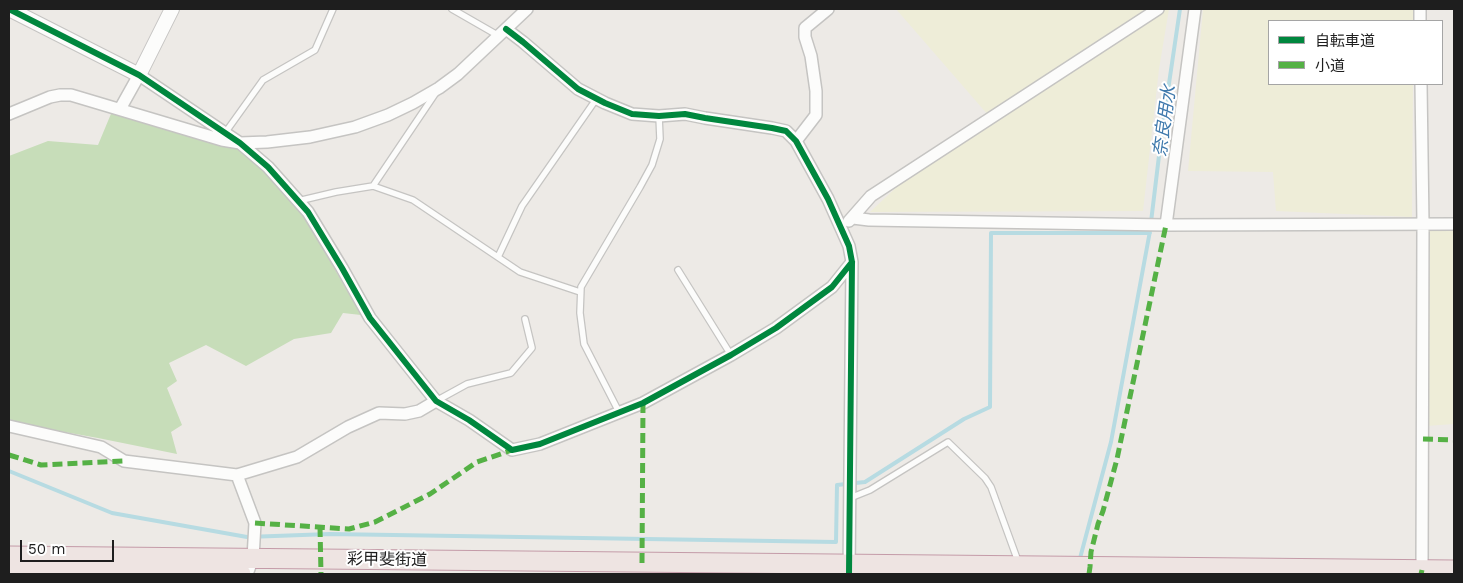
<!DOCTYPE html>
<html>
<head>
<meta charset="utf-8">
<style>
	body { margin:0 }
	#map { position:relative; width:1463px; height:583px; overflow:hidden; background:#edeae6; font-family:"Work Sans","Noto Sans JP",sans-serif }
	canvas { display:block }
	.frame { position:absolute; inset:0; border:10px solid #1e1e1e; pointer-events:none }
	.legend { position:absolute; left:1268px; top:20px; width:175px; height:65px; box-sizing:border-box; background:#fff; border:1px solid #a5a5a5; margin:0; padding:6px 9px; list-style:none; font-size:15px; color:#1e1e1e }
	.legend li { display:flex; align-items:center; gap:10px; height:25px }
	.legend b { width:25px; border:1px solid #a5a5a5 }
	.scale { position:absolute; left:20px; top:540px; width:94px; height:22px; box-sizing:border-box; border:2px solid #1e1e1e; border-top:0; padding-left:6px; font-size:15px; line-height:18px; white-space:nowrap; color:#1e1e1e; -webkit-text-stroke:4px #fff; paint-order:stroke }
</style>
</head>
<body>
<div id="map">
<canvas width="1463" height="583"></canvas>
<div class="frame"></div>
<ul class="legend">
<li><b style="height:6px;background:#00873e"></b>自転車道</li>
<li><b style="height:6px;background:#55b145"></b>小道</li>
</ul>
<div class="scale">50 m</div>
</div>
<script>
const g = document.querySelector('canvas').getContext('2d');
g.lineJoin = 'round';
function fillPath(path, color) { g.fillStyle = color; g.fill(path, 'evenodd'); }
const toPath = rows => new Path2D(rows.map(r => 'M' + r).join(''));
function stroke(path, color, width, dash) { g.strokeStyle = color; g.lineWidth = width; g.lineCap = dash ? 'butt' : 'round'; g.setLineDash(dash || []); g.stroke(path); }
function write(font, color, halo, rows, align = 'center') {
  g.font = font + ' "Work Sans","Noto Sans JP",sans-serif'; g.lineWidth = 4; g.setLineDash([]); g.textBaseline = 'middle'; g.strokeStyle = halo; g.fillStyle = color; for (const [text, x, y, turn = 0] of rows) {
    g.save(); g.translate(x, y); g.rotate((+turn || 0) * Math.PI / 180); g.textAlign = isNaN(turn) ? turn : align; if (halo) g.strokeText(text, 0, 0); g.fillText(text, 0, 0); g.restore();
  }
}
const farmland = toPath([
	[896,9,1169,9,1159,69,1143,211,870,212,902,182,995,123],
	[1203,9,1413,9,1413,21,1269,21,1269,84,1413,84,1412,217,1276,211,1273,172,1188,171],
	[1430,230,1454,230,1454,421,1453,424,1427,426,1428,234]
]);
const forest = toPath([
	[113,109,238,144,268,174,305,217,361,315,343,313,331,333,294,339,246,366,206,345,169,363,177,381,167,388,182,425,171,432,177,454,98,438,9,422,9,156,48,141,98,145]
]);
const stream = toPath([
	[1151,222,1162,131,1180,9],
	[9,471,112,513,247,537,330,534,836,542,837,485,865,482,964,419,990,407,991,233,1150,233],
	[1079,562,1111,442,1150,231]
]);
const service = toPath([
	[452,9,499,36],
	[225,133,263,80,315,50,333,9],
	[373,186,435,94],
	[298,201,336,192,373,186,413,200,520,272,580,292],
	[498,257,522,206,597,98],
	[678,270,731,355],
	[436,401,467,384,511,373,532,348,525,319],
	[619,412,584,344,580,313,581,287,640,187,652,165,660,139,659,116],
	[850,498,870,490,948,442,985,478,991,487,1019,564]
]);
const minor = toPath([
	[1420,9,1420,21],
	[506,29,523,42,578,89,605,103,632,114,659,116,685,114,705,118,772,128,786,131,796,141,828,199,849,246,852,262,849,574],
	[1421,84,1423,224,1422,570],
	[120,109,139,75,240,143,268,167,308,212,342,268,370,318,436,401,469,420,512,450,540,444,643,403,731,355,776,328,832,287,852,262],
	[9,114,50,97,60,95,71,95,222,140,240,143,267,142,310,137,355,127,388,115,413,103,439,88,458,74,527,9],
	[796,141,816,115,816,91,811,56,805,37,805,28,828,9],
	[853,218,869,220,1166,225,1454,224],
	[849,221,871,196,1158,9],
	[1166,225,1195,9],
	[9,426,101,447,124,461,237,475,297,457,348,427,379,413,405,414,419,411,436,401],
	[237,475,255,523,253,558,247,574]
]);
const tertiary = toPath([
	[9,9,139,75,172,9]
]);
const trunk = toPath([
	[9,556,1454,570],
	[9,572,241,574]
]);
const quiet = toPath([
	[1423,439,1454,440],
	[9,455,41,465,124,461],
	[255,523,349,529,375,522,430,494,477,462,512,450],
	[320,527,321,574],
	[642,563,643,403],
	[1089,574,1090,567,1091,552,1098,524,1103,511,1117,459,1166,225],
	[1421,574,1422,570]
]);
const cycleway = toPath([
	[9,9,139,75,240,143,268,167,308,212,342,268,370,318,436,401,469,420,512,450,540,444,643,403,731,355,776,328,832,287,852,262],
	[506,29,523,42,578,89,605,103,632,114,659,116,685,114,705,118,772,128,786,131,796,141,828,199,849,246,852,262,849,574]
]);
const streetNames = [
	["彩甲斐街道",387,560,1]
];
const waterNames = [
	["奈良用水",1165,121,-82]
];
fillPath(farmland, '#eeedd8');
fillPath(forest, '#c7ddb9');
stroke(stream, '#b7dbe2', 4);
stroke(service, '#c5c4c2', 8);
stroke(minor, '#c5c4c2', 14);
stroke(tertiary, '#c5c4c2', 16);
stroke(trunk, '#c49ba8', 21);
stroke(service, '#fcfcfb', 5.5);
stroke(minor, '#fcfcfb', 11);
stroke(tertiary, '#fcfcfb', 14);
stroke(trunk, '#eee4e2', 19);
stroke(quiet, '#55b145', 5, [10, 5]);
stroke(cycleway, '#00873e', 6);
write('16px', '#1e1e1e', '#fff', streetNames);
write('italic 18px', '#407aad', '#fff', waterNames);
</script>
</body>
</html>
